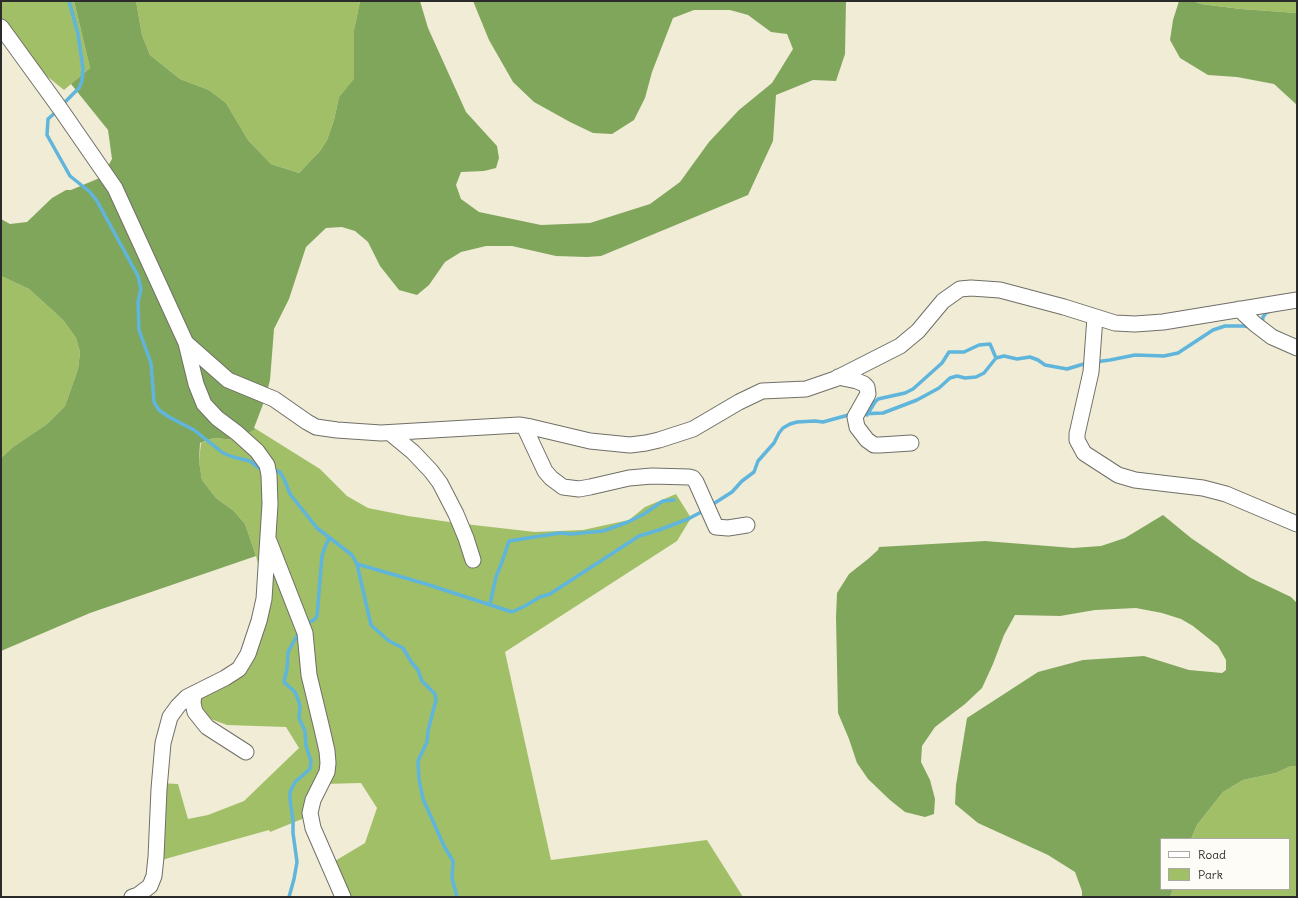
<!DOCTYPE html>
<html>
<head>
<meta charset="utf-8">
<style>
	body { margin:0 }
	#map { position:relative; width:1298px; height:898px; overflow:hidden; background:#f0ecd6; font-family:Delius,sans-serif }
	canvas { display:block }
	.frame { position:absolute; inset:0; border:2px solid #2b2b2b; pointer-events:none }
	.legend { position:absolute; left:1160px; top:838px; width:130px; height:52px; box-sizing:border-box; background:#fdfcf7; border:1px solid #a9a8a5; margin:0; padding:5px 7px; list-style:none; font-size:12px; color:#2b2b2b }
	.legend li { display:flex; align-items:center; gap:8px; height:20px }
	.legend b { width:20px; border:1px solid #a9a8a5 }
</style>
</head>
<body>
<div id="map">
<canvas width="1298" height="898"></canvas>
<div class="frame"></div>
<ul class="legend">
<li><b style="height:5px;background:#fff"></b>Road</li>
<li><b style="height:11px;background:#a1bf67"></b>Park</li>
</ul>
</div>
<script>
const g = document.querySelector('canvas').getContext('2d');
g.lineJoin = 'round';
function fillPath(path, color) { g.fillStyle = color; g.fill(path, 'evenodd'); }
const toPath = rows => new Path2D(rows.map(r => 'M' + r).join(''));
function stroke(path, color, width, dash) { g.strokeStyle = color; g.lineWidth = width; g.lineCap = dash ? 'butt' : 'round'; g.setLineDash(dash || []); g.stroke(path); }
const green = toPath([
	[1,1,74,1,90,68,64,90,1,39],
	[136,1,360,1,354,30,354,80,339,97,334,120,327,140,320,151,299,173,271,164,248,140,226,103,209,90,180,79,150,55,142,35],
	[1193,1,1297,1,1297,13,1241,9,1201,4],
	[1,276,29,289,63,320,76,338,80,352,78,369,65,406,47,424,13,447,1,458],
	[256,429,320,469,347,496,368,508,408,516,456,523,535,532,583,530,629,520,645,507,676,494,691,518,677,541,505,652,551,860,707,840,743,897,350,897,335,861,365,843,377,808,361,783,323,784,307,817,270,832,269,830,158,861,159,783,178,784,188,819,208,815,244,801,299,748,286,727,227,725,208,718,198,700,242,664,263,582,256,556,245,524,234,511,216,498,202,480,199,461,201,443,214,438,236,440],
	[1291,766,1297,766,1297,897,1170,897,1173,889,1289,889,1289,839,1191,839,1197,825,1223,792,1243,780,1276,773]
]);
const forest = toPath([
	[74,1,136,1,142,35,150,55,180,79,209,90,226,103,248,140,271,164,299,173,320,151,327,140,334,120,339,97,354,79,354,30,360,1,420,1,428,28,466,112,497,146,499,158,496,168,484,171,461,172,456,185,461,199,479,212,541,225,590,223,650,204,680,182,709,142,739,110,772,83,793,49,787,34,771,32,748,15,730,10,694,10,673,18,652,72,645,98,634,120,612,134,593,133,570,122,534,102,513,82,489,40,473,1,846,1,845,54,836,81,813,80,776,95,773,141,748,195,601,256,587,257,556,256,512,246,486,246,461,252,445,262,429,285,417,295,399,290,380,266,368,242,355,231,342,227,326,228,306,247,289,299,274,329,270,380,265,399,254,428,256,429,236,440,214,438,200,443,199,461,202,480,216,498,234,511,245,524,256,556,90,613,1,651,1,458,13,447,47,424,65,406,78,369,80,352,76,338,63,320,29,289,1,276,1,219,10,224,27,222,52,198,66,190,71,190,102,177,112,159,108,130,71,84,90,68],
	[1179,1,1193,1,1201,4,1241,9,1297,13,1297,105,1274,84,1237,77,1208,75,1180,58,1170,40,1173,20],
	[1163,515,1191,538,1235,568,1251,578,1291,597,1297,603,1297,766,1291,766,1276,773,1243,780,1223,792,1197,825,1191,839,1161,839,1161,889,1173,889,1170,897,1082,897,1082,891,1075,872,1048,855,978,823,955,804,956,785,967,718,1038,672,1083,660,1144,656,1189,670,1222,673,1226,670,1226,660,1218,646,1193,626,1181,619,1162,613,1136,608,1095,610,1060,616,1015,615,1004,635,993,664,982,688,965,704,935,727,922,746,921,762,930,780,935,799,934,814,925,817,905,812,890,800,868,779,857,763,849,739,838,713,836,617,837,593,849,574,868,559,878,550,879,547,985,541,1073,548,1101,546,1125,538]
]);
const stream = toPath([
	[62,105,79,88,82,81,83,69,78,34,69,1],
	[57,111,48,119,47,135,70,176,90,192,97,201,138,276,141,289,138,302,139,330,151,363,154,402,159,410,169,417,194,430,223,453,233,457,250,461,259,468,264,469],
	[1262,324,1263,317,1266,313,1271,311],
	[1095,362,1110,360,1135,355,1164,356,1178,353,1213,330,1225,326,1244,326,1250,327],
	[860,414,883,413,917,400,939,388,950,378,957,376,965,378,976,377,984,373,996,358,1004,356,1017,359,1030,357,1038,360,1045,365,1067,369,1087,363],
	[867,415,875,402,878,399,905,393,913,389,942,363,949,352,964,352,979,345,990,344,996,358],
	[272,469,280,472,285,481,290,494,317,528,352,555,357,564,371,625,389,641,403,648,412,663,418,670,422,681,435,694,436,700,428,731,427,742,418,761,419,779,423,799,428,810,444,846,453,861,452,878,457,897],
	[710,506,732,492,742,481,754,472,758,461,774,443,779,433,783,428,790,424,797,422,815,421,823,422,852,414],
	[357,564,426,584,512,612,525,606,540,597,550,594,639,536,659,530,688,519,705,510],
	[490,604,496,577,502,562,509,541,560,533,571,534,603,531,628,522,644,514,663,501,674,500],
	[305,625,315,619,317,616,322,556,325,547,329,538],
	[289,897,294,879,297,862,293,833,293,821,290,799,290,792,295,782,310,769,311,761,306,746,305,731,299,718,300,707,299,702,295,692,284,682,287,669,288,652,299,632]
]);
const minor = toPath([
	[1,27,59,107,115,188,186,343,196,384,204,404,217,418,237,433,257,451,267,465,269,475,270,504,264,599,259,621,248,654,239,669,225,678,187,697,178,706,170,717,163,743,159,789,156,857,154,876,150,886,138,895,132,897],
	[1239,309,1255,324,1272,337,1297,348],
	[1095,317,1091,372,1077,434,1077,440,1084,453,1118,475,1135,480,1203,488,1226,494,1297,524],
	[186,343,228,380,274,399,307,422,316,427,337,430,381,433,519,425,531,427,590,441,630,445,646,443,659,440,693,429,739,402,762,391,806,389,835,379,900,346,918,331,943,301,960,289,971,288,1000,290,1064,307,1115,323,1135,324,1163,322,1297,300],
	[838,377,857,381,864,384,867,387,868,394,855,417,857,427,867,440,874,445,880,445,911,443],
	[524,426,545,471,551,478,563,487,579,489,590,487,629,478,652,476,689,477,693,478,696,482,716,527,728,528,747,525],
	[390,433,413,452,431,471,440,483,456,514,466,538,473,560],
	[269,541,305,633,309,675,322,729,327,751,328,763,327,772,313,800,310,813,313,828,343,897],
	[194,694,193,703,195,712,207,727,246,752]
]);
fillPath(green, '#a1bf67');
fillPath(forest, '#80a65c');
stroke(stream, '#5fb5db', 3.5);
stroke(minor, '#706f67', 17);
stroke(minor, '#fff', 15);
</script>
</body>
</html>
